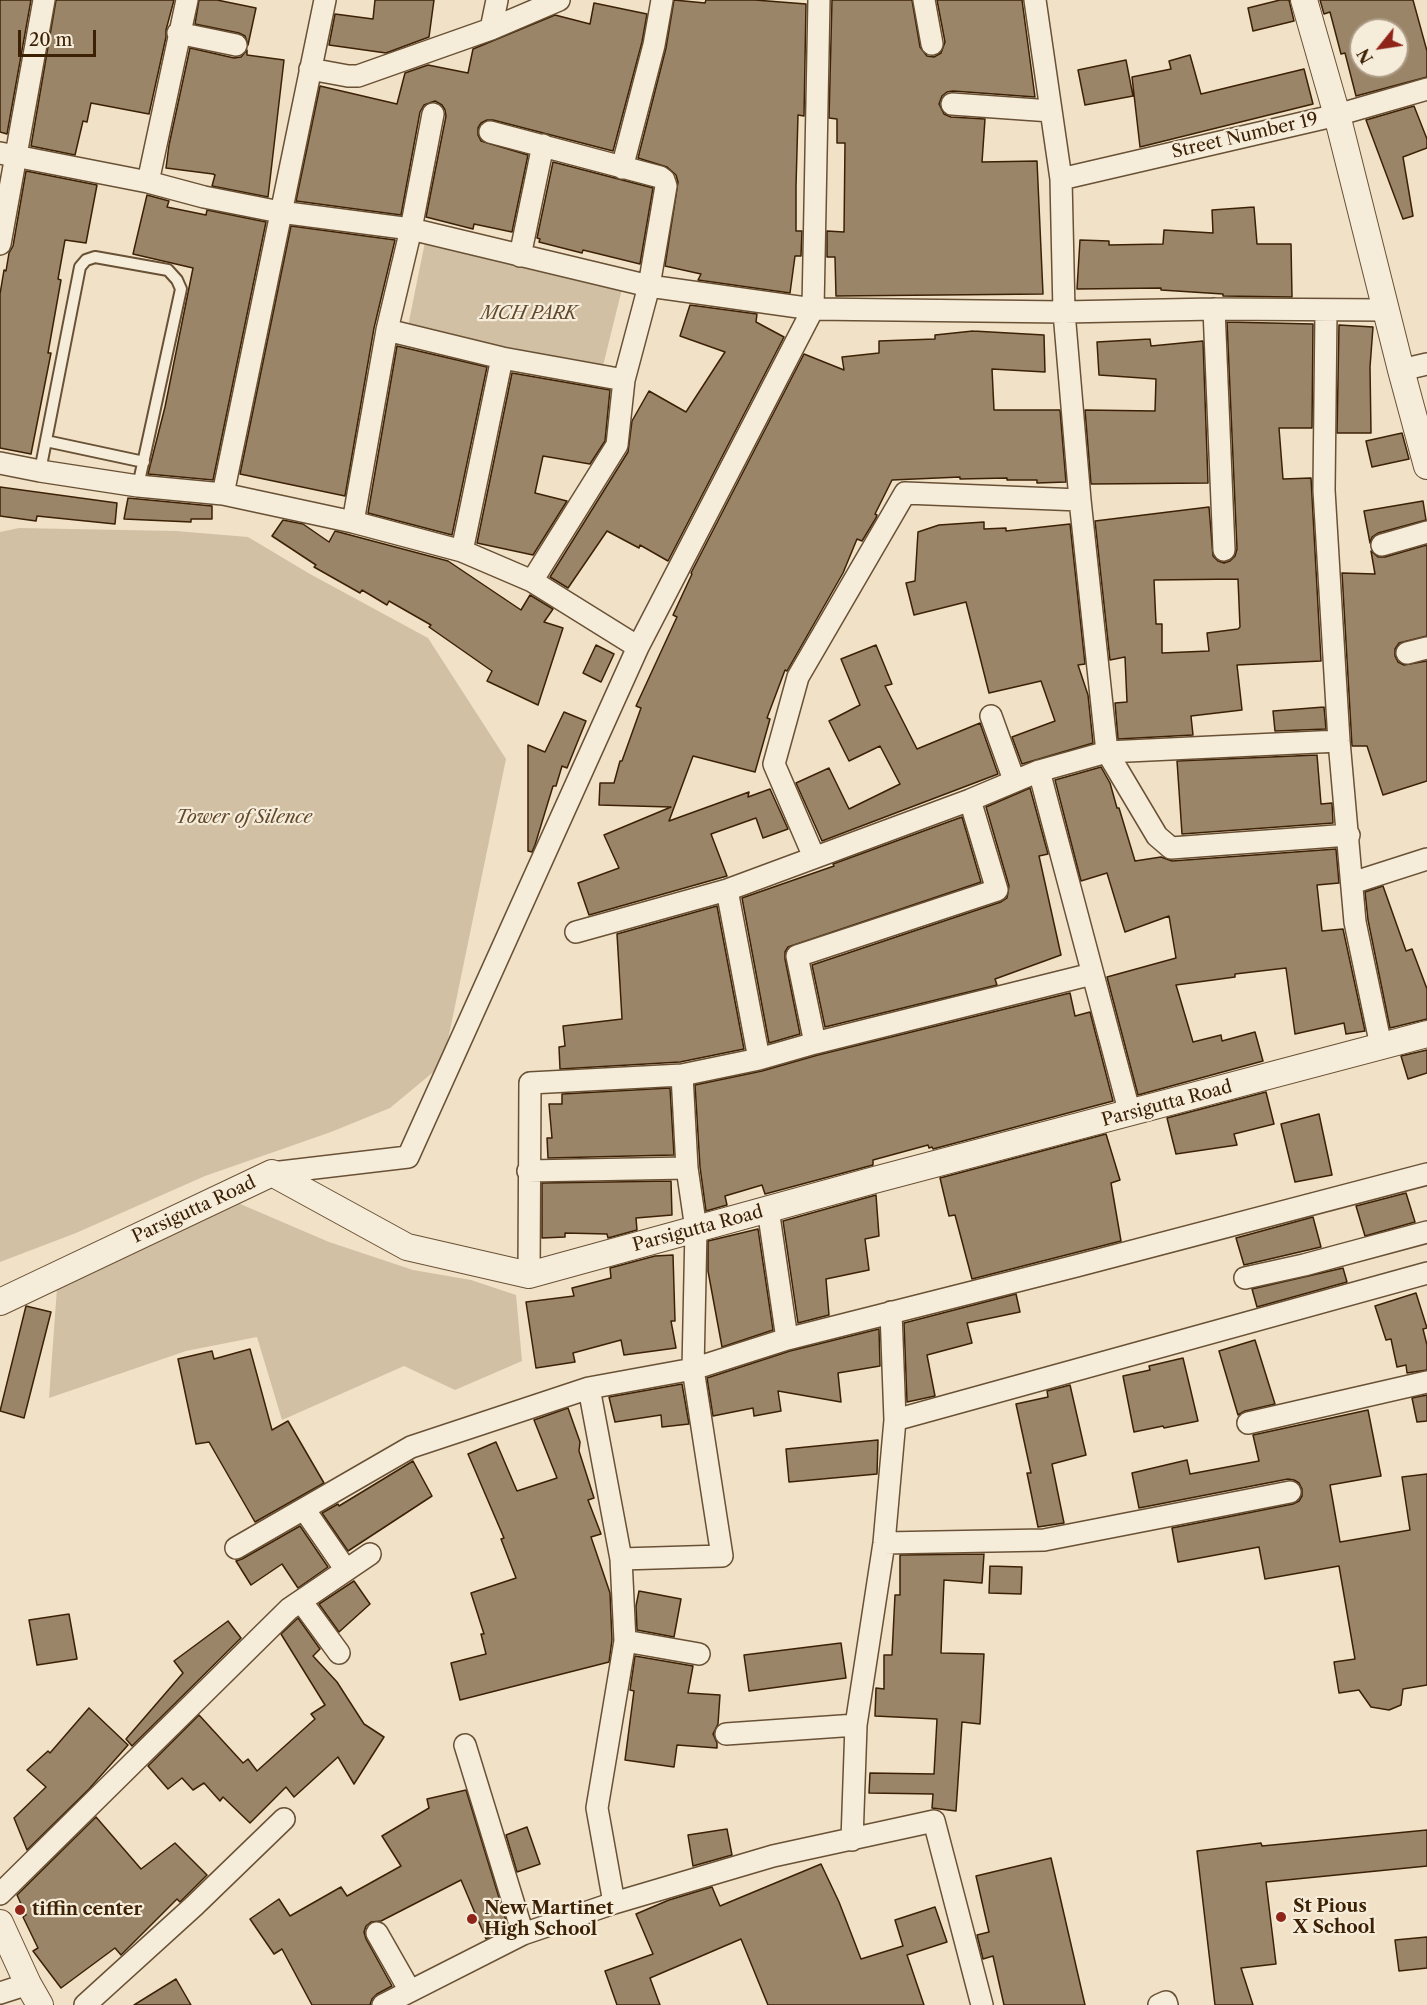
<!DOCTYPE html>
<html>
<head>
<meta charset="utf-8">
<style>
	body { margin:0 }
	#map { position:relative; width:1427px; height:2005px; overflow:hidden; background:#f1e1c6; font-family:"Libre Caslon Text",serif }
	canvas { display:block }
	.north { position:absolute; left:1349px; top:18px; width:60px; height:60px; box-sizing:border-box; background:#f6ecda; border:2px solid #ac9b85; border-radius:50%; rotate:240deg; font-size:16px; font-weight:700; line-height:24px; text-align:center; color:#3c2105 }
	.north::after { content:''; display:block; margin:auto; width:21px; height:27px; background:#8f2418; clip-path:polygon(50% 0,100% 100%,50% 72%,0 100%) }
	.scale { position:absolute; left:18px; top:30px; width:78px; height:27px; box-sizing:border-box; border:3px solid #3c2105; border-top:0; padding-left:8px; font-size:18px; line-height:21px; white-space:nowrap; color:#3c2105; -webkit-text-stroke:4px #f6ecda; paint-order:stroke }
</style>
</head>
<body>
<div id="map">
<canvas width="1427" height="2005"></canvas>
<div class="north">N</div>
<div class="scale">20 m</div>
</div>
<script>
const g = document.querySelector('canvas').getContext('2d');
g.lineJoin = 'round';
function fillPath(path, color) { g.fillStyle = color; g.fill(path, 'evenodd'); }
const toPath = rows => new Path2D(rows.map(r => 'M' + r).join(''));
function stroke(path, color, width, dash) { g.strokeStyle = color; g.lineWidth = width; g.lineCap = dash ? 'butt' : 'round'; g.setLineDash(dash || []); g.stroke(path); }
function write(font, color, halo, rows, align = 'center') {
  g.font = font + ' "Libre Caslon Text",serif'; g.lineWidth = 4.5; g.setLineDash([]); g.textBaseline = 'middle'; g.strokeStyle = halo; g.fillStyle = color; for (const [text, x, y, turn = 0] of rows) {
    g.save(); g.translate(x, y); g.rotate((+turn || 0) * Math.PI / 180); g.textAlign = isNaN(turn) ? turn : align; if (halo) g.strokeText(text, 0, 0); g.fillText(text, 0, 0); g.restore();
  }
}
const green = toPath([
	[426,237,622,289,599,382,407,331],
	[19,528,176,531,248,537,310,574,428,638,506,759,443,1064,390,1108,331,1132,205,1176,76,1233,0,1262,0,532],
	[231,1200,329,1242,413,1270,471,1280,516,1295,522,1361,455,1390,404,1366,282,1420,257,1337,186,1351,49,1398,57,1288]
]);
const building = toPath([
	[0,0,31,0,7,134,0,132,0,0],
	[56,0,174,0,166,30,166,37,149,114,91,103,87,122,83,121,75,155,31,146,56,0],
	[199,0,217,0,256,8,248,45,245,36,239,33,195,24,199,0],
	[375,0,434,0,429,37,386,53,329,45,335,14,373,19,375,0],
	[674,0,705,3,706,0,755,0,806,4,804,116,798,115,796,186,796,231,802,231,801,256,795,256,790,293,698,280,701,274,665,266,678,182,676,175,667,167,638,158,666,48,674,0],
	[832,0,912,0,920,47,927,56,934,57,941,53,945,42,937,0,1022,0,1035,97,953,91,947,92,942,96,939,104,944,114,951,117,985,119,982,162,1037,161,1043,294,836,296,835,257,827,257,827,231,844,232,845,143,837,143,837,119,829,118,832,0],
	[1280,0,1289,0,1294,21,1253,31,1248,8,1280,0],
	[1320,0,1413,0,1427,51,1427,77,1356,96,1345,53,1341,54,1330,12,1324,14,1320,0],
	[1361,30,1397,30,1397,66,1361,66,1361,30],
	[594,3,647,14,642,42,613,151,493,120,487,120,481,123,478,128,478,135,481,141,528,155,512,232,474,224,473,229,426,217,446,116,445,110,442,105,435,101,424,105,420,112,401,215,296,201,320,86,397,104,405,73,428,65,468,73,473,49,555,15,590,24,594,3],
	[190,48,234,58,241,57,247,50,247,55,284,60,268,197,212,186,215,175,213,174,166,168,169,145,190,48],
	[1190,55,1201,94,1304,69,1313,104,1140,147,1132,77,1171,69,1169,61,1190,55],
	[1126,60,1133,96,1085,105,1078,70,1126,60],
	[1414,106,1427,139,1427,148,1403,157,1413,216,1403,219,1366,120,1414,106],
	[553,162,653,188,640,264,583,250,582,253,539,242,540,239,537,238,553,162],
	[26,171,97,185,86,243,65,240,58,279,61,280,48,353,51,353,31,454,0,448,0,294,4,270,6,271,9,253,13,246,26,171],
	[147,195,169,201,167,207,206,215,207,210,266,222,213,480,148,474,165,407,193,268,133,254,147,195],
	[1254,207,1257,244,1291,244,1292,297,1223,296,1223,294,1161,290,1161,288,1077,289,1080,240,1109,241,1109,245,1163,244,1164,230,1213,233,1212,210,1254,207],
	[291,226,395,240,374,328,345,496,240,474,291,226],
	[690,305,757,314,756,322,784,337,668,561,640,545,639,548,607,531,568,588,550,577,628,452,632,421,649,391,686,412,725,352,680,336,690,305],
	[1227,322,1313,324,1312,428,1279,428,1283,479,1311,478,1321,661,1237,665,1242,710,1191,716,1193,735,1118,739,1115,703,1127,702,1125,657,1110,660,1095,521,1209,507,1213,556,1218,561,1224,563,1230,561,1235,556,1237,549,1227,322],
	[1238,579,1240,627,1238,629,1207,633,1209,651,1162,653,1162,624,1156,624,1154,580,1238,579],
	[1339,325,1373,327,1370,367,1371,433,1337,433,1339,325],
	[973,331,1044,335,1045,372,992,369,994,410,1060,410,1066,482,1037,483,1037,480,1007,480,1007,478,960,479,960,477,892,480,875,514,877,515,876,518,862,541,857,539,843,573,787,671,785,670,767,718,770,719,755,772,693,756,669,821,749,792,748,797,770,789,788,829,763,838,756,818,711,834,727,876,589,915,578,883,619,868,604,835,671,807,599,805,600,783,614,783,620,761,622,761,641,708,636,706,677,617,673,615,692,574,691,573,804,354,844,370,842,357,879,353,879,341,935,339,935,335,973,331],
	[1150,339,1151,346,1203,341,1208,483,1091,484,1085,410,1155,411,1156,379,1099,375,1097,342,1150,339],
	[397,346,487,367,452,535,368,513,397,346],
	[512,373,610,390,605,441,590,464,543,456,535,493,567,501,533,555,477,543,512,373],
	[1402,433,1409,459,1372,467,1366,441,1402,433],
	[0,487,117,503,115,524,37,516,36,521,0,516,0,487],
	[128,498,212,506,212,519,191,519,191,522,124,519,128,498],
	[1423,501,1426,520,1378,533,1372,537,1370,543,1364,511,1423,501],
	[283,520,303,524,329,542,335,531,448,561,521,610,530,595,553,609,544,622,563,628,538,705,487,681,492,671,429,627,431,625,389,601,387,605,362,590,360,593,314,567,316,565,272,536,283,520],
	[984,522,984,529,1006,528,1006,531,1070,524,1085,664,1078,665,1088,695,1093,743,1022,764,1012,737,1055,721,1041,681,989,693,966,602,914,615,906,583,915,581,918,532,939,525,984,522],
	[1427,545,1427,636,1399,643,1395,649,1395,656,1398,662,1404,665,1427,661,1427,781,1383,795,1367,746,1352,746,1342,573,1375,574,1371,551,1378,557,1385,557,1427,545],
	[596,645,614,654,601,682,583,673,596,645],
	[876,645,892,684,885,686,917,749,980,723,998,774,822,841,796,783,829,768,849,809,900,784,880,746,849,761,829,721,860,705,841,659,876,645],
	[1324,707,1326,729,1275,731,1273,711,1324,707],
	[564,712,586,721,567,768,562,766,556,786,553,786,535,845,532,852,528,851,528,745,545,752,564,712],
	[1317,755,1321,804,1332,803,1333,823,1182,834,1177,761,1317,755],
	[1101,767,1110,783,1117,808,1119,808,1135,861,1161,857,1172,861,1336,849,1339,883,1317,885,1322,931,1343,929,1365,1031,1346,1034,1344,1023,1295,1034,1286,968,1235,974,1235,977,1176,985,1193,1042,1221,1035,1222,1041,1255,1032,1263,1061,1138,1095,1107,977,1176,958,1169,916,1125,932,1107,873,1081,881,1055,780,1101,767],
	[1030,788,1048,854,1039,856,1061,955,995,979,997,985,825,1027,812,965,1001,902,1007,898,1009,886,986,807,1030,788],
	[962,817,981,882,788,947,785,952,785,959,800,1034,769,1043,742,898,834,866,833,864,962,817],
	[1383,886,1406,951,1412,949,1427,989,1427,1019,1390,1028,1368,920,1365,892,1383,886],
	[717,906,744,1049,680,1062,560,1069,559,1047,565,1046,563,1026,622,1019,617,934,717,906],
	[1070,993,1075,1016,1090,1012,1113,1101,933,1149,932,1147,929,1148,928,1145,873,1160,873,1165,765,1194,762,1185,725,1196,727,1205,706,1211,700,1167,695,1085,762,1071,818,1055,1070,993],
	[1427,1050,1427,1073,1408,1079,1401,1056,1427,1050],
	[670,1088,674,1155,548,1158,547,1138,552,1138,549,1104,562,1104,562,1094,670,1088],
	[1266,1092,1274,1124,1234,1134,1237,1145,1176,1154,1167,1118,1266,1092],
	[1319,1114,1332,1175,1295,1182,1281,1124,1319,1114],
	[1106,1134,1120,1180,1111,1183,1121,1241,972,1279,955,1215,949,1216,940,1178,1106,1134],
	[671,1181,672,1215,636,1218,637,1230,608,1238,607,1234,565,1233,565,1237,542,1238,542,1183,671,1181],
	[1406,1193,1415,1222,1365,1236,1356,1206,1406,1193],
	[876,1195,879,1236,865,1239,869,1270,826,1279,829,1315,798,1323,783,1221,876,1195],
	[1313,1217,1321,1247,1244,1265,1236,1238,1313,1217],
	[758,1229,773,1330,722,1347,708,1271,708,1241,758,1229],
	[673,1255,675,1321,671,1321,676,1348,624,1355,621,1340,573,1353,575,1362,536,1368,526,1302,574,1296,572,1288,611,1278,610,1268,655,1256,673,1255],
	[1343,1268,1347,1282,1257,1307,1252,1289,1343,1268],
	[1416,1293,1427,1328,1423,1329,1427,1345,1427,1370,1407,1373,1406,1365,1397,1367,1391,1339,1386,1340,1375,1306,1416,1293],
	[1016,1294,1020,1312,967,1323,972,1343,927,1355,935,1396,907,1402,904,1323,1016,1294],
	[26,1306,51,1312,24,1418,0,1411,26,1306],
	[879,1329,880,1366,838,1373,841,1402,778,1391,781,1411,754,1416,753,1408,713,1416,707,1378,790,1351,879,1329],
	[1255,1340,1275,1404,1245,1411,1238,1415,1219,1351,1255,1340],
	[250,1349,272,1430,288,1421,324,1483,255,1522,209,1442,196,1444,178,1359,212,1351,214,1359,250,1349],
	[1183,1358,1198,1421,1164,1428,1163,1426,1134,1432,1123,1376,1150,1370,1149,1366,1183,1358],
	[682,1384,689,1424,662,1427,661,1415,615,1422,609,1397,682,1384],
	[1070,1385,1086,1455,1052,1464,1064,1523,1038,1527,1027,1473,1031,1473,1016,1404,1048,1397,1047,1391,1070,1385],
	[1427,1395,1427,1421,1417,1422,1412,1398,1427,1395],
	[568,1408,580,1442,579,1451,594,1498,588,1500,601,1534,591,1537,610,1593,612,1640,609,1662,460,1700,451,1663,486,1654,481,1634,484,1634,471,1593,516,1578,501,1539,504,1538,468,1454,496,1442,517,1491,557,1478,534,1420,568,1408],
	[1368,1410,1381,1476,1330,1485,1340,1542,1410,1530,1402,1477,1427,1474,1427,1685,1403,1689,1401,1705,1389,1710,1371,1707,1359,1690,1339,1693,1334,1662,1355,1659,1339,1566,1265,1579,1259,1547,1178,1562,1172,1528,1293,1504,1299,1501,1302,1496,1302,1489,1299,1483,1294,1480,1288,1479,1139,1508,1132,1473,1187,1460,1190,1474,1259,1461,1253,1435,1368,1410],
	[878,1440,877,1474,789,1482,786,1449,878,1440],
	[413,1461,432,1496,348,1551,322,1513,338,1504,339,1506,413,1461],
	[300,1526,328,1567,298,1588,282,1564,251,1585,236,1561,242,1559,300,1526],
	[984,1554,982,1583,944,1580,941,1653,984,1654,980,1724,962,1722,956,1811,932,1808,933,1794,869,1793,870,1773,934,1774,937,1719,875,1716,876,1688,884,1689,884,1655,892,1655,895,1595,900,1595,900,1555,984,1554],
	[990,1566,1022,1567,1021,1594,989,1593,990,1566],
	[354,1581,370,1604,339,1632,319,1604,354,1581],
	[639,1591,681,1599,674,1637,637,1630,636,1606,639,1591],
	[69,1614,77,1659,37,1665,29,1620,69,1614],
	[298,1618,320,1649,313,1656,337,1682,364,1724,384,1737,354,1784,338,1757,294,1797,286,1787,250,1823,223,1797,220,1801,204,1783,193,1790,182,1778,168,1789,148,1766,199,1715,243,1763,248,1759,257,1771,315,1719,311,1714,325,1705,281,1634,298,1618],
	[228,1621,241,1638,132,1746,126,1739,183,1673,174,1661,228,1621],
	[841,1643,846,1678,749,1691,744,1655,841,1643],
	[635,1656,693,1666,688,1693,720,1695,718,1724,713,1734,717,1743,717,1748,677,1745,674,1767,625,1760,634,1691,630,1690,635,1656],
	[89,1708,128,1745,89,1789,27,1850,14,1818,46,1787,27,1770,48,1751,50,1753,89,1708],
	[466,1790,508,1927,486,1939,461,1880,381,1921,371,1922,366,1926,364,1932,366,1939,392,1986,377,1994,372,1999,370,2005,312,2005,282,1949,274,1954,250,1919,279,1899,290,1916,341,1887,347,1896,401,1866,382,1836,429,1808,427,1799,466,1790],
	[96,1817,141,1869,175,1843,207,1875,180,1902,177,1899,121,1955,115,1948,61,1988,33,1951,38,1948,23,1917,26,1915,17,1895,96,1817],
	[527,1827,540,1864,517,1872,506,1835,527,1827],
	[727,1829,732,1855,693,1866,688,1835,727,1829],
	[1427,1830,1427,1866,1266,1882,1276,1964,1241,1968,1253,2005,1215,2005,1197,1851,1261,1843,1262,1846,1427,1830],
	[1051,1858,1085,2005,1004,2005,993,1956,983,1959,977,1935,989,1932,976,1876,1051,1858],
	[821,1864,839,1902,861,1959,903,1946,895,1920,935,1907,947,1942,907,1955,924,2005,768,2005,741,1939,650,1978,660,2005,617,2005,605,1971,653,1954,636,1914,669,1900,712,1887,720,1906,821,1864],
	[1427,1937,1427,1968,1399,1971,1395,1940,1427,1937],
	[176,1979,191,2005,134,2005,176,1979]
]);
const service = toPath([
	[46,441,144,462],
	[40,471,80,267,86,260,95,257,168,270,177,280,181,289,138,486]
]);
const minor = toPath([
	[924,0,932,44],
	[1035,0,1061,179,1064,312,1080,500,1107,752,1157,836,1171,848,1349,835],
	[491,29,497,0],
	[178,33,236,45],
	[310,69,348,76,358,76,491,29,559,0],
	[952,104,1051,111],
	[490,132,660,177,664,180,666,186,649,286,624,380,617,445,532,581],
	[0,153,148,182,204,197,280,212,411,229,649,286,813,309,1064,312,1214,309,1386,310],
	[622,168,654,45,662,0],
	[1061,179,1337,115,1427,89],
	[148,182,187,0],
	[0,244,44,0],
	[520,256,543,145],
	[1214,309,1224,550],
	[1326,312,1324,490,1339,741,1355,922,1381,1046],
	[387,330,502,358,624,380],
	[1401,370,1427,364],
	[0,463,40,471,138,486,223,494,353,522,462,551,532,581,638,647],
	[223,494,325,0],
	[353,522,387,330,411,229,433,114],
	[1382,545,1427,532],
	[462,551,502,358],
	[1407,653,1427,648],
	[991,716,1014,780],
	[1039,771,1130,1114],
	[814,857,774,764,798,677,905,493,1080,500],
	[1352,883,1427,859],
	[727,890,759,1059],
	[576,932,727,890,970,800,1039,771,1107,752,1339,741],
	[815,1043,797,956,997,890,970,800],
	[528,1171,687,1168],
	[272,1173,408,1157,638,647,813,309,819,0],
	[768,1209,787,1339],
	[529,1275,530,1083,682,1075,759,1059,815,1043,1092,974],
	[1245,1278,1304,1265,1427,1232],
	[589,1388,621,1559,625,1641,597,1808,614,1903],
	[895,1420,1427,1273],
	[1248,1423,1427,1382],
	[304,1509,346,1570],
	[884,1543,1044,1540,1290,1492],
	[236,1548,411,1447,589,1388,693,1369,787,1339,1076,1266,1427,1174],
	[621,1559,722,1556,693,1369,696,1229,687,1168,682,1075],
	[301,1601,339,1653],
	[625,1641,699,1654],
	[726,1734,856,1725],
	[465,1745,523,1934],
	[852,1840,856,1725,884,1543,895,1420,891,1312],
	[0,1894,289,1609,370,1554],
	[377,1933,410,1991],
	[0,1993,28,1984],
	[85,2005,194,1906,284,1819],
	[383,2005,523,1934,614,1903,773,1856,934,1821,982,2005],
	[1159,2005,1166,2002,1167,2005]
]);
const tertiary = toPath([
	[1304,0,1337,115,1401,370,1427,466],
	[0,1302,272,1173,407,1247,529,1275,878,1179,1427,1034],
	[0,1923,28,1984,40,2005]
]);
const markers = [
	[20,1910,6,"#8f2418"],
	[1281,1917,6,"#8f2418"],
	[472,1919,6,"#8f2418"]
];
const streetNames = [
	["Street Number 19",1245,136,-13],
	["Parsigutta Road",1167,1104,-15],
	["Parsigutta Road",194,1210,-25],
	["Parsigutta Road",698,1229,-15]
];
const parkNames = [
	["MCH PARK",529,314],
	["Tower of Silence",244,818]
];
const poiNames = [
	["St Pious",1293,1907],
	["X School",1293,1928],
	["New Martinet",484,1909],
	["High School",484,1930],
	["tiffin center",32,1910]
];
fillPath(green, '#d2c0a5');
fillPath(building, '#9a8569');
stroke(building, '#3c2105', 1.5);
stroke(service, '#695135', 14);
stroke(minor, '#695135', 24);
stroke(tertiary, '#695135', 28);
stroke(service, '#f6ecda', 10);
stroke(minor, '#f6ecda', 21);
stroke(tertiary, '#f6ecda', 26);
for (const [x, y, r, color] of markers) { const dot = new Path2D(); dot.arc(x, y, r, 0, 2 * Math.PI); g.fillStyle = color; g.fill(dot); stroke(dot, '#f6ecda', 2); }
write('18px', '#3c2105', '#f6ecda', streetNames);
write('italic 18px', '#62492d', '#f6ecda', parkNames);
write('bold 18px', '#3c2105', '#f6ecda', poiNames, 'left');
</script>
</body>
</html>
